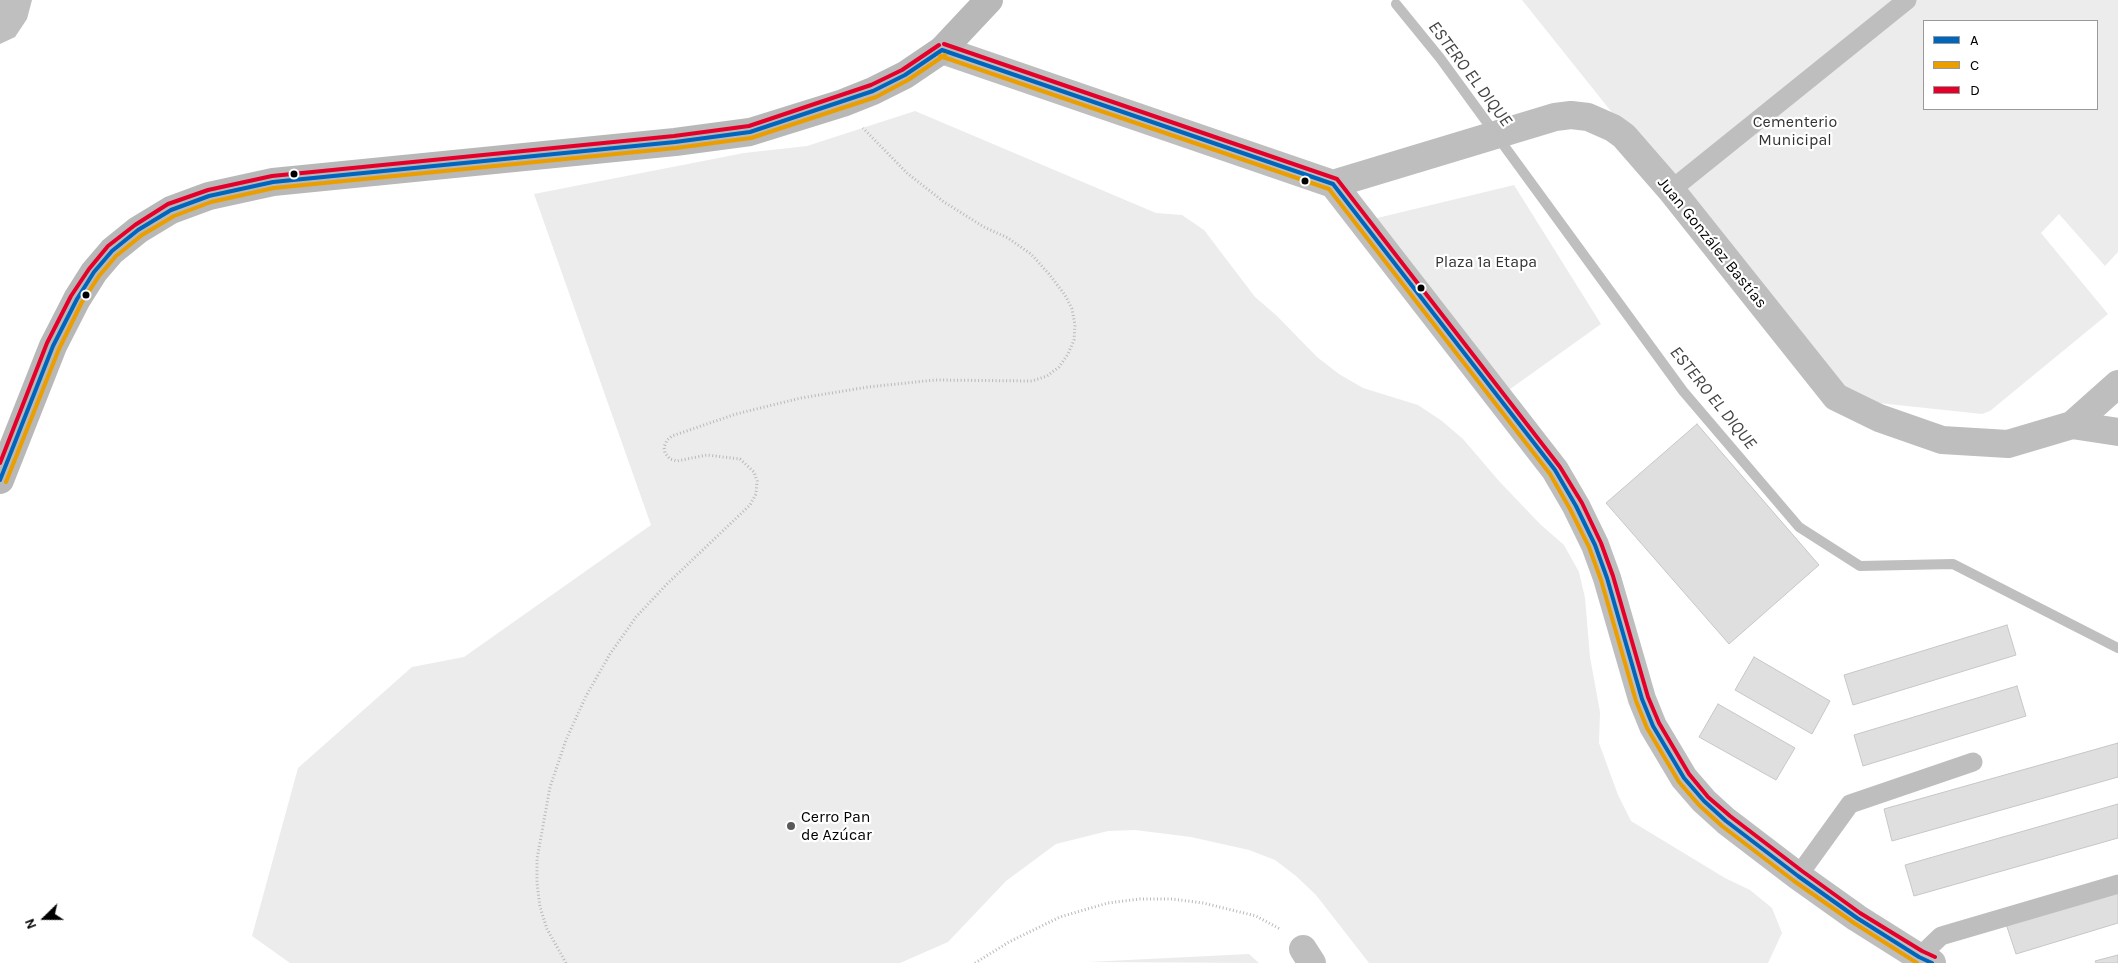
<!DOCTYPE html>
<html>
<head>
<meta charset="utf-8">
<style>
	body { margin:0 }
	#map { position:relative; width:2118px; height:963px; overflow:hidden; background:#fff; font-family:Karla,sans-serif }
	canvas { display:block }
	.legend { position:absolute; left:1923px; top:20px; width:175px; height:90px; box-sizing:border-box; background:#fff; border:1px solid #999; margin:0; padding:6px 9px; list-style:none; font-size:15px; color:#000 }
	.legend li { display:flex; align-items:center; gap:10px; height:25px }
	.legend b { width:25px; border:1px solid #999 }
	.north { position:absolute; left:20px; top:893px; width:50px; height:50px; -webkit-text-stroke:4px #fff; paint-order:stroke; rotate:248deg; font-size:14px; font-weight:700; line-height:20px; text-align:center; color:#000 }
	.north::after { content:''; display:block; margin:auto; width:18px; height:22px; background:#000; clip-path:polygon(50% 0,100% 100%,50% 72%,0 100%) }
</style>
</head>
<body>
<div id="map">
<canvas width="2118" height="963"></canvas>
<ul class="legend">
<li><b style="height:6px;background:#0065bd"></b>A</li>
<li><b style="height:6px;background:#eb9e00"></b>C</li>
<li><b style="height:6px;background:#e4002b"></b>D</li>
</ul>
<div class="north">N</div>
</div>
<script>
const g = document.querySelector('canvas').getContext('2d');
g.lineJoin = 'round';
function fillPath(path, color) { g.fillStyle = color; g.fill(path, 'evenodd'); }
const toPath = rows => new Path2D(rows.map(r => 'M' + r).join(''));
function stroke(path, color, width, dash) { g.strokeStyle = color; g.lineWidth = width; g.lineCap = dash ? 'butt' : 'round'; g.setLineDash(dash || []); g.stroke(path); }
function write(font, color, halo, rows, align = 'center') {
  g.font = font + ' Karla,sans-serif'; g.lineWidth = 4.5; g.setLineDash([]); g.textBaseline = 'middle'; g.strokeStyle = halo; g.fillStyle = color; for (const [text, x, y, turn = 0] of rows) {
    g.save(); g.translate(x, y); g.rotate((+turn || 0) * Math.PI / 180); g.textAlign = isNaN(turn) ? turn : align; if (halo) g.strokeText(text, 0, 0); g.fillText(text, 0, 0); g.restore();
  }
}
const green = toPath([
	[1522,0,2118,0,2118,252,2105,266,2059,214,2041,233,2108,314,1990,411,1982,414,1841,399],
	[1924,21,2097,21,2097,109,1924,109],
	[915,111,1156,213,1182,215,1204,230,1255,297,1277,316,1317,357,1339,374,1363,388,1418,405,1442,421,1463,439,1499,481,1540,524,1564,545,1579,572,1585,598,1590,657,1600,712,1599,743,1618,795,1631,821,1725,878,1750,890,1772,908,1782,933,1768,963,1369,963,1316,895,1296,876,1275,860,1249,850,1191,837,1135,830,1108,831,1056,844,1006,881,948,942,900,963,290,963,252,936,298,768,412,667,464,657,651,525,534,194,744,153,807,146],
	[1514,185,1601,324,1506,392,1369,220],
	[1249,954,1259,963,1088,962]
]);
const water = toPath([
	[0,0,32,0,27,19,15,37,0,44]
]);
const stream = toPath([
	[1396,4,1440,58,1683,391,1799,527,1860,566,1953,564,2118,648]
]);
const building = toPath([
	[1697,424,1819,565,1729,644,1606,503,1697,424],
	[2007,625,2016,655,1853,705,1844,675,2007,625],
	[1754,657,1830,701,1812,734,1735,690,1754,657],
	[2017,686,2026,716,1863,766,1854,735,2017,686],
	[1718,704,1795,748,1776,780,1699,737,1718,704],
	[2118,743,2118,777,1892,841,1884,809,2118,743],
	[2118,804,2118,838,1914,896,1905,865,2118,804],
	[2118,890,2118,923,2016,954,2006,924,2118,890],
	[2118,955,2118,963,2096,963,2095,961,2118,955]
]);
const path = toPath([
	[566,963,547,929,540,907,537,883,537,859,550,787,566,740,586,696,610,654,636,617,667,584,750,505,756,494,757,481,754,472,740,459,707,455,677,461,670,459,665,453,664,447,667,440,672,436,736,414,801,398,868,387,935,380,1032,381,1047,376,1059,367,1068,354,1074,340,1075,325,1072,309,1065,295,1049,274,1031,254,1008,238,984,227,944,202,907,173,863,128],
	[975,963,1009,942,1060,917,1108,903,1140,899,1172,899,1203,903,1256,916,1280,929]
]);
const service = toPath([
	[1671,190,1907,0],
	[1798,876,1850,804,1973,762],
	[1919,957,1941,936,2118,884]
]);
const minor = toPath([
	[942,50,1333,184,1555,470,1576,506,1595,545,1607,578,1642,699,1653,726,1684,778,1704,801,1726,821,1798,876,1857,918,1919,957,1932,963],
	[1333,184,1555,117,1571,115,1588,117,1613,128,1624,136,1671,190,1836,397,1879,418,1942,440,2008,444,2072,425,2118,384],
	[2072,425,2118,432],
	[1303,949,1312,963]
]);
const secondary = toPath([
	[0,480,53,346,77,299,94,272,112,251,138,230,171,210,209,196,273,182,675,142,750,132,843,103,873,91,905,75,942,50,989,0]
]);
const bus1 = toPath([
	[942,50,1333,184,1555,470,1576,506,1595,545,1607,578,1642,699,1653,726,1684,778,1704,801,1726,821,1798,876,1857,918,1919,957,1932,963],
	[0,480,53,346,77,299,94,272,112,251,138,230,171,210,209,196,273,182,675,142,750,132,873,91,905,75,942,50]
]);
const bus2 = toPath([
	[940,56,1329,189,1550,474,1570,509,1589,547,1601,580,1636,701,1647,728,1679,782,1699,805,1722,826,1794,881,1854,923,1917,963],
	[6,482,59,349,82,302,99,276,116,256,142,235,174,216,211,202,274,188,676,148,751,138,876,97,908,80,945,55]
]);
const bus3 = toPath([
	[944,44,1337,179,1560,467,1582,503,1601,543,1613,576,1648,697,1659,723,1689,774,1708,797,1730,816,1802,871,1860,913,1922,951,1935,957],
	[0,463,47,343,71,296,89,269,108,246,135,225,168,204,208,190,272,176,674,136,749,126,871,85,902,70,939,45]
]);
const markers = [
	[294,174,4.5,"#000"],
	[1305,181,4.5,"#000"],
	[1421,288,4.5,"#000"],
	[86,295,4.5,"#000"],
	[791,826,5,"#595959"]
];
const parkNames = [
	["Cementerio",1795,122],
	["Municipal",1795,140],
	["Plaza 1a Etapa",1486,262]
];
const streetNames = [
	["Juan González Bastías",1712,243,51]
];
const poiNames = [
	["Cerro Pan",801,817],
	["de Azúcar",801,835]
];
const waterNames = [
	["ESTERO EL DIQUE",1470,74,53],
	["ESTERO EL DIQUE",1713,398,51]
];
fillPath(green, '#ececec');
fillPath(water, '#bfbfbf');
stroke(stream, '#bfbfbf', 10);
fillPath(building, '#dfdfdf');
stroke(building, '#c7c7c7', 1);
stroke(path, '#b9b9b9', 3, [1, 2.5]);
stroke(service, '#bebebe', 19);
stroke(minor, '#bebebe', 28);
stroke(secondary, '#b8b8b8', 28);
stroke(bus1, '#0065bd', 4);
stroke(bus2, '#eb9e00', 4);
stroke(bus3, '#e4002b', 4);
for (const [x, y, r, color] of markers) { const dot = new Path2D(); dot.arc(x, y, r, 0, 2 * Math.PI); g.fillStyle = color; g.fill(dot); stroke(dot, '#fff', 2); }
write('16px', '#333', '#fff', parkNames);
write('16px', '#000', '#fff', streetNames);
write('16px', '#000', '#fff', poiNames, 'left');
write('italic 18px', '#444', '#fff', waterNames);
</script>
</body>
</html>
